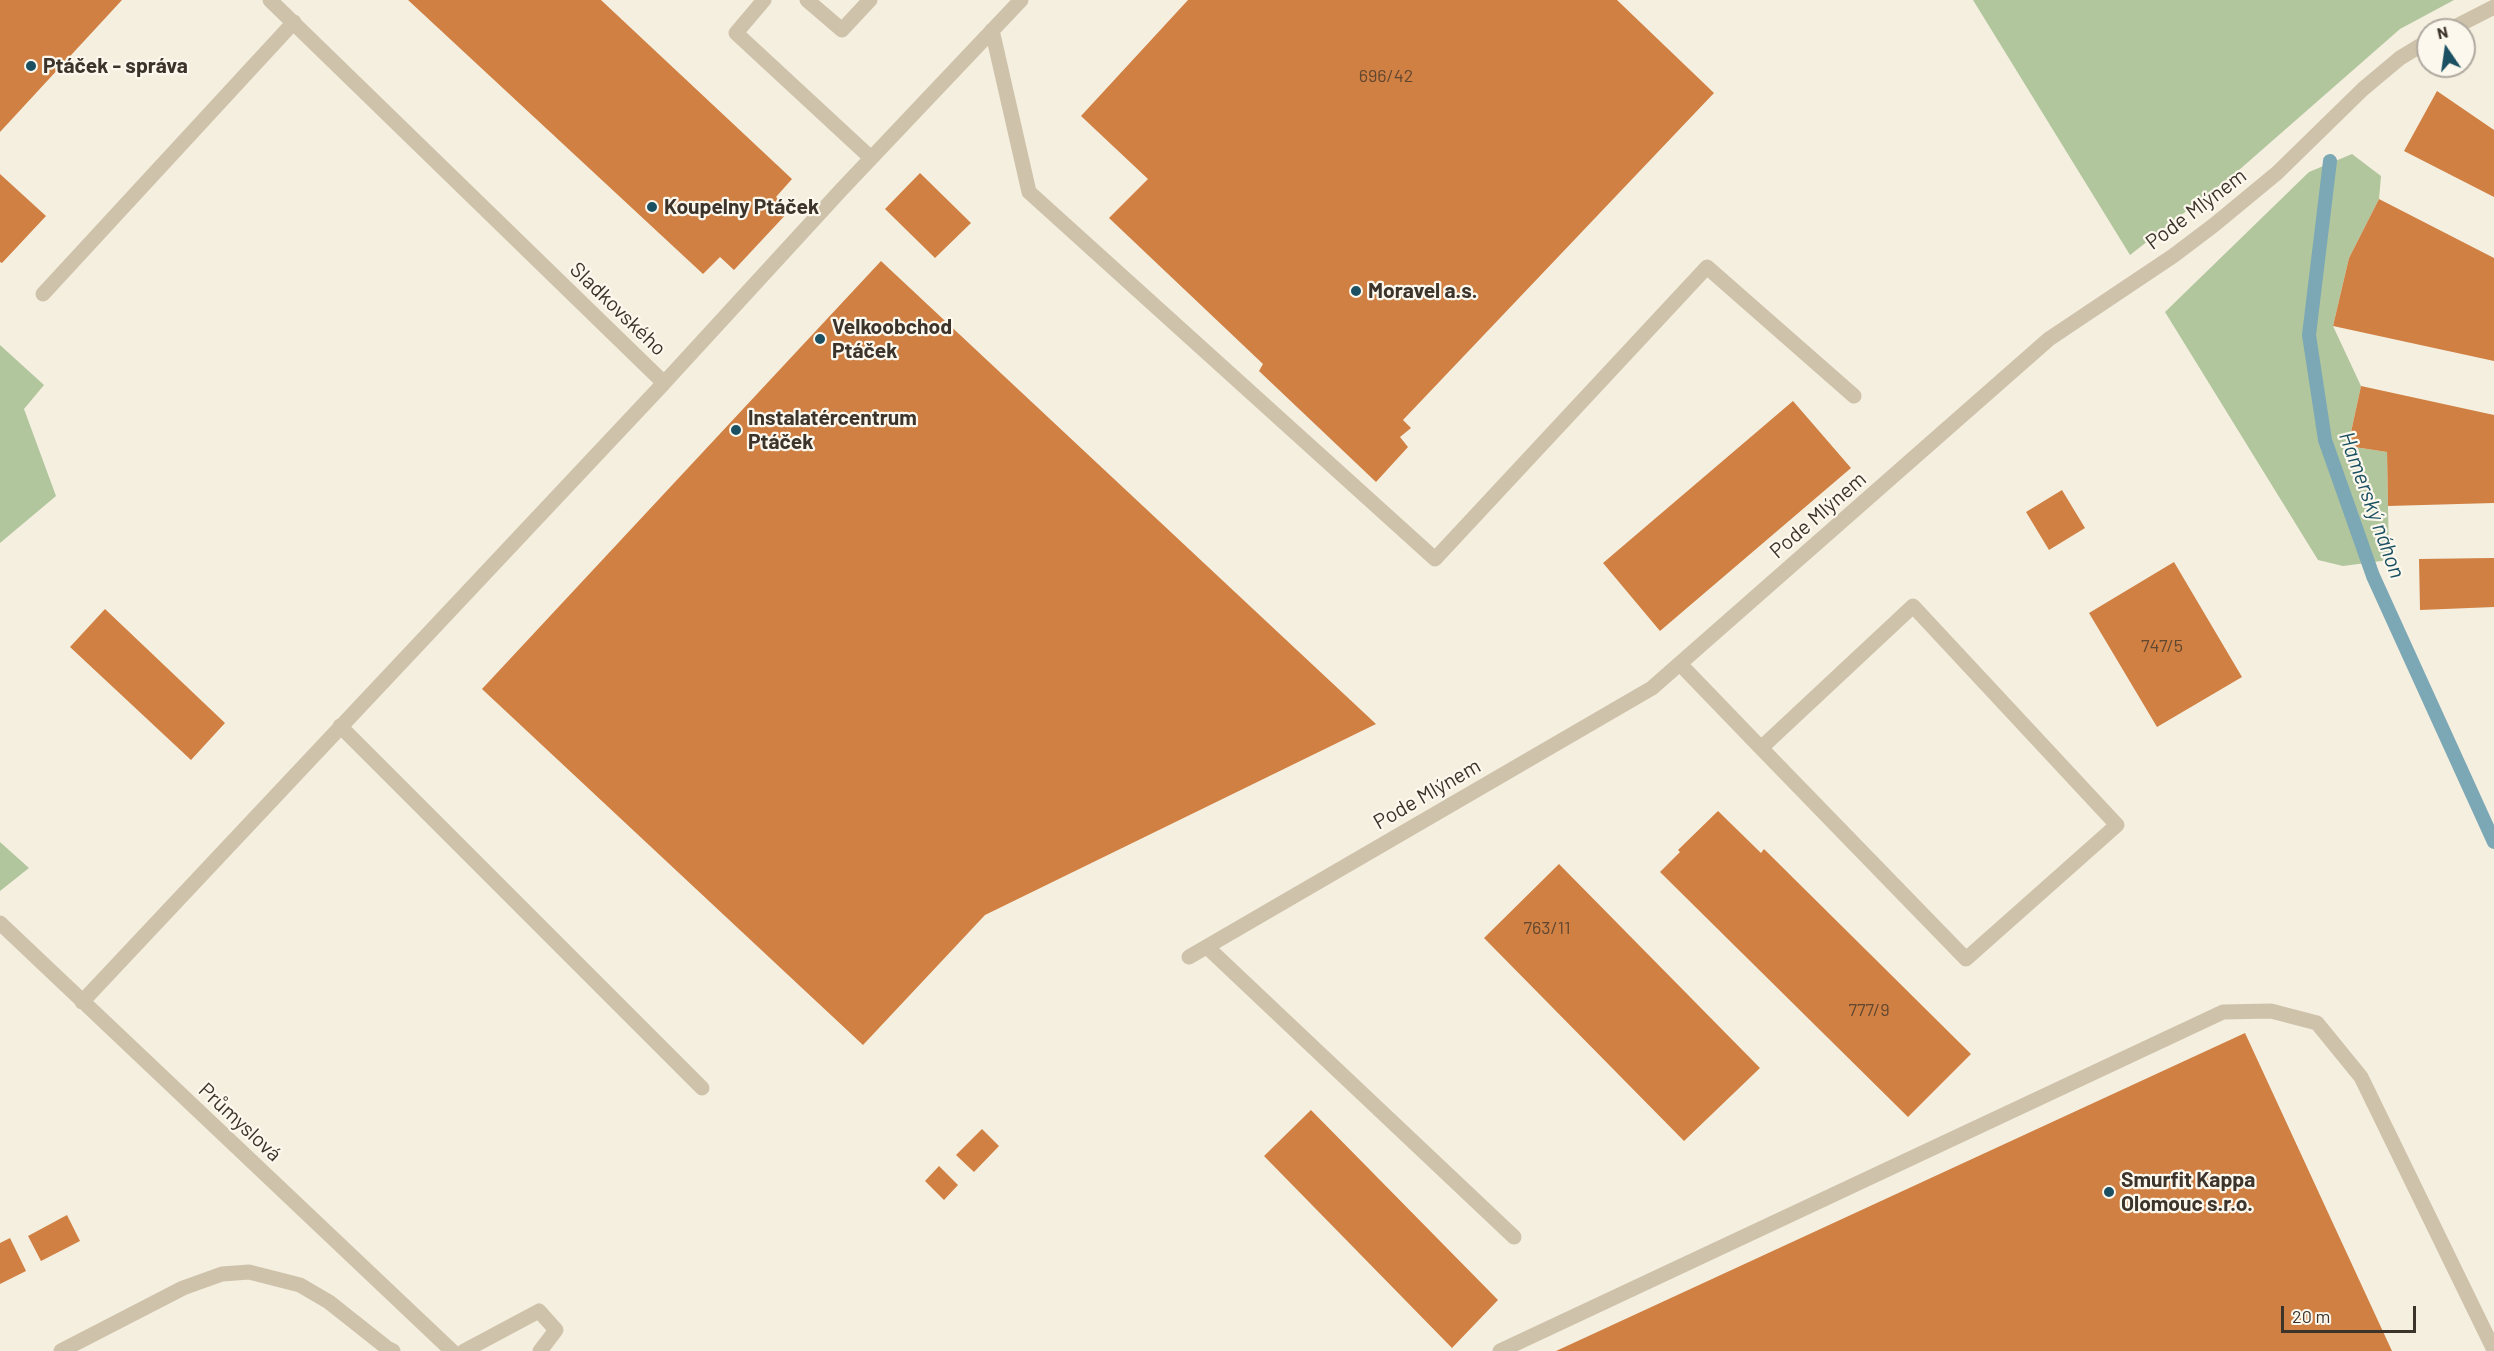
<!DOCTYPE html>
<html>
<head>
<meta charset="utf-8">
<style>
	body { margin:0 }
	#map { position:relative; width:2494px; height:1351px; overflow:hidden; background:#f5efe0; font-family:Barlow,sans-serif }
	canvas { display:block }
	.north { position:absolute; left:2416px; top:18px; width:60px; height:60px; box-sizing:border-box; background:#fcf8ed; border:2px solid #afa99f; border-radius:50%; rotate:347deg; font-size:16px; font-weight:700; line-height:24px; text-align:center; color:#3c332a }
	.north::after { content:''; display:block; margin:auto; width:21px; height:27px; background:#1b5062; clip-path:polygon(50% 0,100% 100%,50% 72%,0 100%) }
	.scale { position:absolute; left:2281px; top:1306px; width:135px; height:27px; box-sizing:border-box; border:3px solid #3c332a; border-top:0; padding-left:8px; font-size:18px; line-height:21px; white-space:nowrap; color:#3c332a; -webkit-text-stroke:4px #fcf8ed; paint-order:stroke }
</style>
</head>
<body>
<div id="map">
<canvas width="2494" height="1351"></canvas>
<div class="north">N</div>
<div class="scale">20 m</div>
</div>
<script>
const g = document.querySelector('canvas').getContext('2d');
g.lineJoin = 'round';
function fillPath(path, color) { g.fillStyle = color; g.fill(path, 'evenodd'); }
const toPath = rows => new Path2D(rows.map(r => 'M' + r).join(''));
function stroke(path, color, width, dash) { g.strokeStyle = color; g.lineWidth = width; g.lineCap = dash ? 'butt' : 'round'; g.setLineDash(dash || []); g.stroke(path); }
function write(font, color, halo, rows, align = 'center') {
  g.font = font + ' Barlow,sans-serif'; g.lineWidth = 4.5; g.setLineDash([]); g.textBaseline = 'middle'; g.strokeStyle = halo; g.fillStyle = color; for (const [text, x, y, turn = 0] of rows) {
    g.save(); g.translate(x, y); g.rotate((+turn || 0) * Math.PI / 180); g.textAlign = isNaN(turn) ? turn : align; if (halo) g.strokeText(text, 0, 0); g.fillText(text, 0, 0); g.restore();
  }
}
const green = toPath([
	[1973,0,2454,0,2400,29,2239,170,2130,255],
	[2352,154,2381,176,2379,199,2349,258,2333,326,2361,386,2348,446,2387,452,2389,560,2343,566,2318,560,2165,312,2309,172],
	[0,345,44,385,24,409,56,496,0,543],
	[0,842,29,868,0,891]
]);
const stream = toPath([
	[2330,161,2309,335,2325,440,2373,576,2494,842]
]);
const building = toPath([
	[0,0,122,0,0,132],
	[408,0,601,0,792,179,776,197,790,210,734,270,720,257,703,274],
	[1188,0,1617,0,1714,93,1403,420,1411,428,1400,437,1408,447,1376,482,1259,371,1263,364,1109,218,1148,179,1081,116],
	[2437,91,2494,130,2494,197,2404,151],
	[920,173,971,223,935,258,885,209],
	[0,174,46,216,2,263,0,262],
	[2379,199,2494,258,2494,361,2333,326,2349,258],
	[881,261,1376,724,985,915,863,1045,482,689],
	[2361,386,2494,415,2494,503,2388,506,2387,452,2348,446],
	[1793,401,1851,468,1660,631,1603,563],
	[2062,490,2085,528,2049,550,2026,512],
	[2492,558,2494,558,2494,607,2420,610,2419,559],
	[2174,562,2242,677,2157,727,2089,613],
	[105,609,225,723,191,760,70,647],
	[1718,811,1761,853,1764,849,1971,1054,1908,1117,1660,872,1680,852,1678,850],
	[1559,864,1760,1068,1684,1141,1484,938],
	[2245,1033,2392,1351,1556,1351],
	[1311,1110,1498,1300,1452,1348,1264,1156],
	[982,1129,999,1146,974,1172,956,1155],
	[939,1166,958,1185,944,1200,925,1181],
	[67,1215,80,1241,41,1261,28,1236],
	[10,1238,26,1271,0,1284,0,1243]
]);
const minor = toPath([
	[270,0,664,383,842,189,1021,0],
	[764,0,736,33,871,158],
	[807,0,842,30,870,0],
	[992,30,1029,192,1435,559,1707,267,1854,396],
	[2449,30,2494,7],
	[43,294,294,22],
	[1680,664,1761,748,1966,959,2117,825,1913,606,1761,748],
	[340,726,702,1088],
	[0,923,452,1351],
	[1207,947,1514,1237],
	[1189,957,1652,688,2049,339,2173,256,2214,225,2277,173,2363,89,2400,58,2428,41],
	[82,1002,664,383],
	[61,1351,183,1288,222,1274,249,1272,300,1285,329,1302,387,1348,393,1351],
	[464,1351,539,1311,556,1330,540,1351],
	[1500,1351,2223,1012,2271,1011,2317,1023,2361,1077,2494,1350]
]);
const markers = [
	[31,66,6,"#1b5062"],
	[652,207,6,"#1b5062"],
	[1356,291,6,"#1b5062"],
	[820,339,6,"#1b5062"],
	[736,430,6,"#1b5062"],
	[2109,1192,6,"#1b5062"]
];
const numberNames = [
	["696/42",1386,76],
	["747/5",2162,646],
	["763/11",1547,928],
	["777/9",1869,1010]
];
const poiNames = [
	["Ptáček - správa",43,66],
	["Koupelny Ptáček",664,207],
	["Moravel a.s.",1368,291],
	["Velkoobchod",832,327],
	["Ptáček",832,351],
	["Instalatércentrum",748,418],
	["Ptáček",748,442],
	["Smurfit Kappa",2121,1180],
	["Olomouc s.r.o.",2121,1204]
];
const streetNames = [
	["Pode Mlýnem",2196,209,-37],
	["Sladkovského",618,309,44],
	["Pode Mlýnem",1818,515,-41],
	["Pode Mlýnem",1427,794,-30],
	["Průmyslová",240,1122,43]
];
const waterNames = [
	["Hamerský náhon",2372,505,70]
];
fillPath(green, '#b1c69d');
stroke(stream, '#7ca8b5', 14);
fillPath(building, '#d08043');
stroke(minor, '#cfc2aa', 15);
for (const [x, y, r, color] of markers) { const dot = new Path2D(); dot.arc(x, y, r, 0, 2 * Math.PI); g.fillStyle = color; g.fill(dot); stroke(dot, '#fcf8ed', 2); }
write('18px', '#614630', null, numberNames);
write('bold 21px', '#3c332a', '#fcf8ed', poiNames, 'left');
write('21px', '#3c332a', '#fcf8ed', streetNames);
write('italic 22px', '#1b5062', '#fcf8ed', waterNames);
</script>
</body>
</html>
